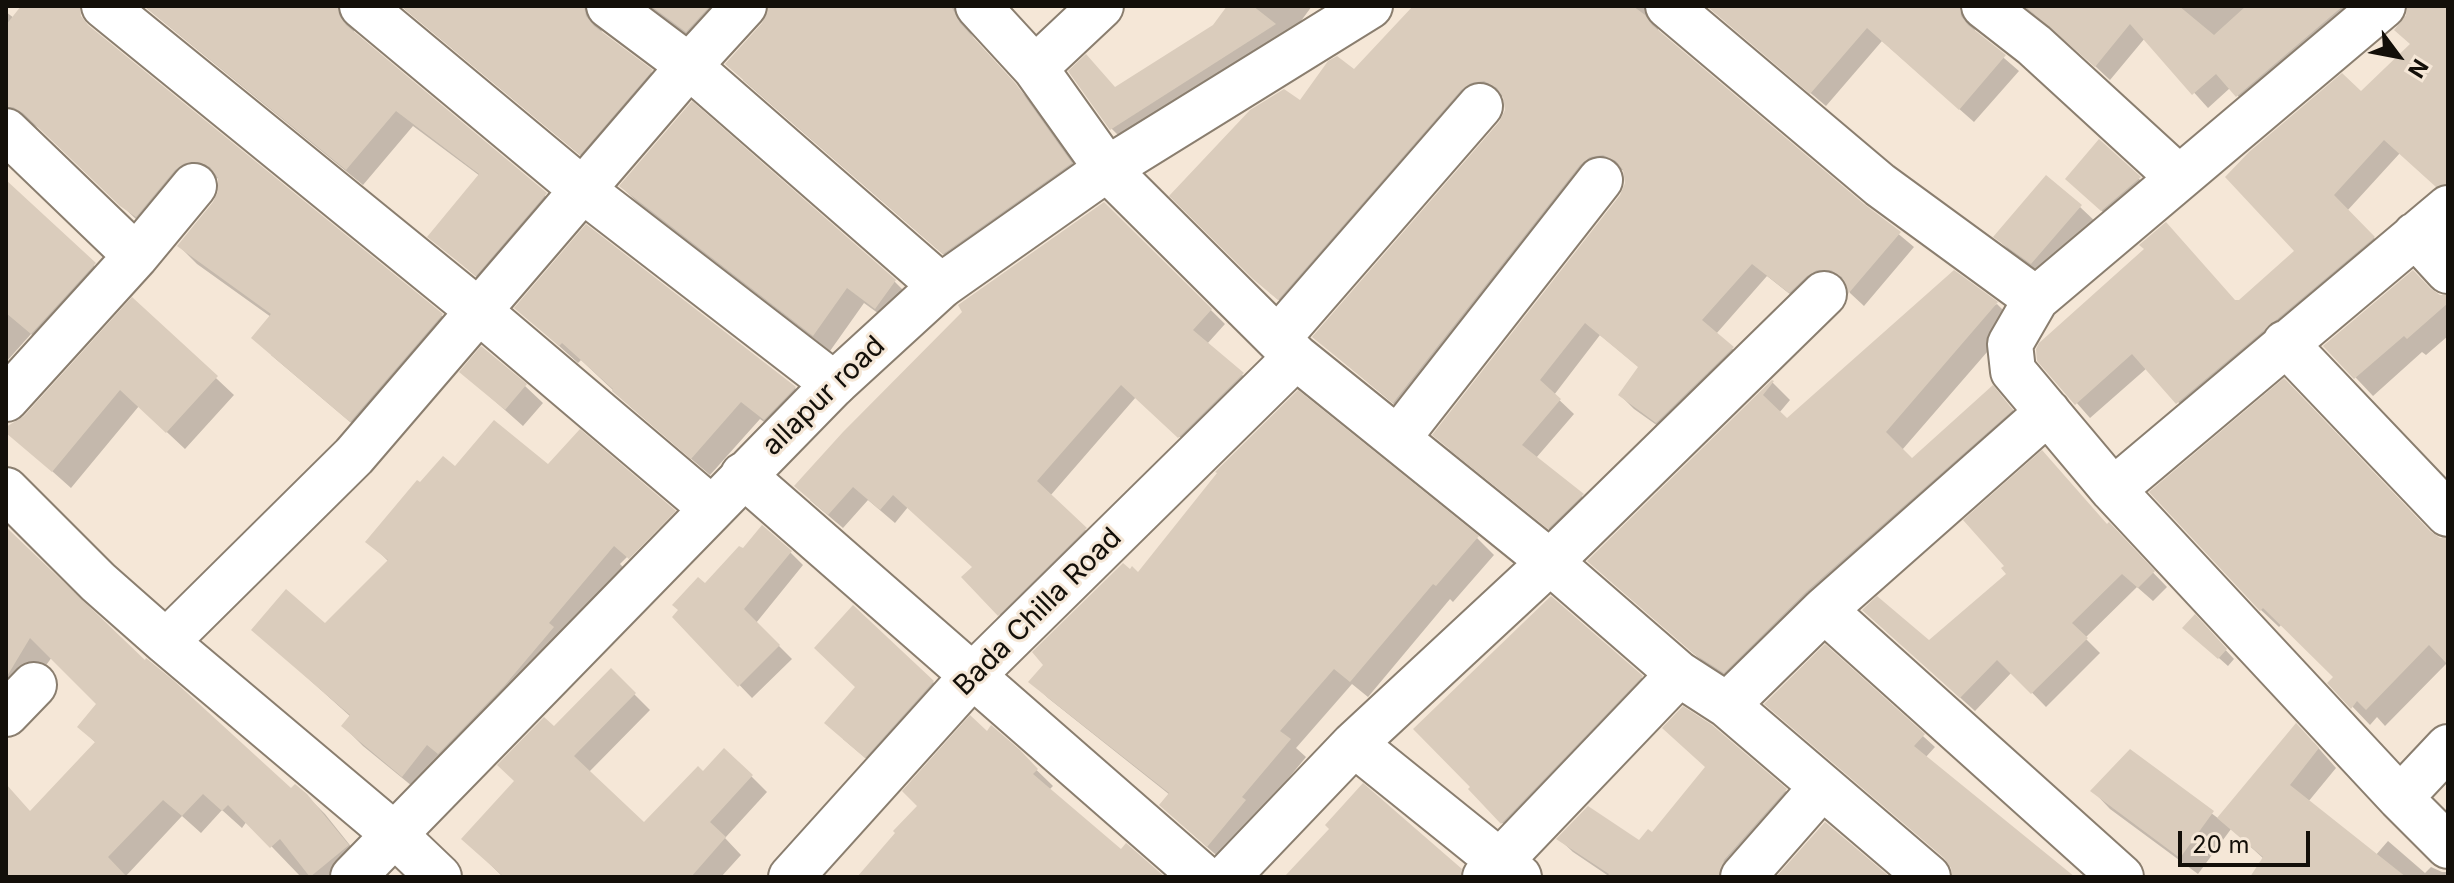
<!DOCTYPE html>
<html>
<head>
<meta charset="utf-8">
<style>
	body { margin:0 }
	#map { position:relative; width:2454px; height:883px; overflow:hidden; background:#f5e7d7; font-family:Inter,sans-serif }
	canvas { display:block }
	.frame { position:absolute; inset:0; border:8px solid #130f09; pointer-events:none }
	.north { position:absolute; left:2358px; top:16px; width:80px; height:80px; -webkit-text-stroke:6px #f5e7d7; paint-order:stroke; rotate:122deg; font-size:22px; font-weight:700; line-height:32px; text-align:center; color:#130f09 }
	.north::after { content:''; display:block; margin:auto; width:28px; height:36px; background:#130f09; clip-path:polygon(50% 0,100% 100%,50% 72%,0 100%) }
	.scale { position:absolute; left:2178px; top:831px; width:132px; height:36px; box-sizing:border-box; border:4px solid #130f09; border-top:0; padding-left:10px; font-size:24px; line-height:28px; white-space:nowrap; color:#130f09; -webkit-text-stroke:6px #f5e7d7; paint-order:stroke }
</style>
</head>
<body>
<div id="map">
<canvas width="2454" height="883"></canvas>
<div class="frame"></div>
<div class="north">N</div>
<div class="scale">20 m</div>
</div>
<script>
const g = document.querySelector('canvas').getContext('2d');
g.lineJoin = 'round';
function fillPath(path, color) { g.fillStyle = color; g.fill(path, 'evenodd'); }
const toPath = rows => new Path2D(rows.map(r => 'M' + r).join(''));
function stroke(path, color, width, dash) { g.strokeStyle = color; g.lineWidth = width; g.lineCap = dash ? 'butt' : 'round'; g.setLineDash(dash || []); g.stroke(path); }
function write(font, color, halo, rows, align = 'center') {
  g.font = font + ' Inter,sans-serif'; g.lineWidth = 6; g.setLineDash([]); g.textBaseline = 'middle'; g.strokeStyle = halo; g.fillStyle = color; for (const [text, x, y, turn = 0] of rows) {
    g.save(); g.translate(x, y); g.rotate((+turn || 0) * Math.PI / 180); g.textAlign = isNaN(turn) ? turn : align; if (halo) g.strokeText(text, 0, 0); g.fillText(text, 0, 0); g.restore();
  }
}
const shadow = toPath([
	[23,6,51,6,442,316,459,333,369,438,271,355,271,317,197,264,179,246,215,203,220,191,220,178,203,180,140,223,43,130,30,123,6,127,6,12,14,18],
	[144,6,359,6,353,18,354,32,562,210,493,291,430,237,480,176,413,126,363,185],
	[401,6,606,6,600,21,602,34,651,72,667,87,597,169],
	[648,6,741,6,703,47],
	[770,6,976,6,970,15,969,30,975,41,1031,102,1087,180,960,269,743,80],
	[1231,6,1312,6,1287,40,1125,142,1111,128,1116,89,1214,27],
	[1425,6,1662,6,1657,17,1658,30,1662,36,1914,247,1864,306,1850,293,1847,284,1832,284,1805,306,1767,276,1716,334,1747,362,1672,436,1634,409,1620,395,1640,368,1600,335,1554,395,1574,414,1536,458,1597,509,1564,541,1449,449,1621,196,1627,183,1625,171,1618,169,1605,171,1408,416,1314,337,1501,124,1507,110,1505,98,1500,95,1486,96,1294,312,1270,293,1301,103,1355,71],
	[1707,6,1955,6,1973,24,1976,34,2019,71,1974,122,1882,41,1826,106],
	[2023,6,2376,6,2252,110,2230,88,2208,108,2145,38,2110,80,2066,39],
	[2409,6,2448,6,2448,197,2400,153,2347,211,2388,252,2192,417,2147,368,2090,418,2039,360,2240,302,2297,251,2361,93,2412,45],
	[2099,141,2157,196,2120,227,2085,196],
	[6,183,112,282,50,350,31,334,6,362],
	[621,186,894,281,911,298,893,324,864,303,830,351,638,203],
	[1104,204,1225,324,1207,344,1257,388,1194,450,1136,397,1050,496,1099,543,1013,628,999,614,974,567,908,507,895,523,868,500,843,528,810,500],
	[2080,207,2098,224,2049,280,2013,254,1996,237],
	[586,227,795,388,813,406,783,436,760,419,710,475,632,408,581,360,578,363,517,308],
	[2432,291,2448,302,2448,324,2446,326,2448,336,2426,355,2422,352,2373,396,2326,346],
	[133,300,234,395,185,449,139,406,71,488,6,430,26,417],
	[1997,304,2014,321,1902,450,1912,460,1993,388,2029,428,1742,689,1714,671,1607,578,1772,382,1790,400,1779,413,1787,421],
	[462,372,525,386,543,403,523,426],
	[549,467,673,511,620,564,623,567,676,514,693,531,423,795,363,746,343,726,351,717,254,630,325,626,389,562,368,541,420,485,456,469],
	[2152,492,2430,534,2441,540,2448,540,2448,662,2385,726,2377,717,2370,725,2330,683,2335,677,2282,624,2279,627,2261,610],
	[2108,526,2167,587,2153,601,2137,587,2085,638,2100,653,2046,707,2012,672,1975,711,1879,624,1929,642],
	[6,530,145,662,292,791,306,795,325,814,365,864,350,877,301,877,247,821,242,828,222,810,201,833,182,816,125,877,6,877,6,785,31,813,97,744,79,726,99,704,52,657,26,693,6,715],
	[1477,538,1494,555,1453,602,1450,599,1368,697,1352,684,1296,748,1306,757,1258,815,1224,862,1178,821,1170,795,1048,698,1031,682,1139,575],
	[790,552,803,565,756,623,792,659,752,698,674,617,705,586],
	[2195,617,2234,659,2228,666,2194,636],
	[1825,647,1935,747,1925,758,2072,877,2001,877],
	[611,671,650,710,589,772,644,824,703,774,751,776,767,792,725,838,741,855,721,877,503,877,464,839],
	[1641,677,1657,692,1517,838,1470,790],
	[933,682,948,698,882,772,843,739],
	[987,733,1018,752,1053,786,1049,790,1121,851,1162,877,859,877],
	[2314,743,2336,768,2308,802,2375,856,2388,841,2425,873,2431,867,2442,872,2448,872,2448,877,2252,877,2264,859,2231,829,2198,874,2110,809,2093,791,2130,751,2219,819],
	[1786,791,1799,805,1737,877,1610,877,1573,852,1559,839,1639,842,1652,835]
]);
const building = toPath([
	[21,6,80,6,81,16,88,25,443,314,350,422,251,338,271,314,177,246,213,202,218,191,218,178,210,167,199,162,185,163,175,170,136,217,120,206,23,113,13,107,6,107,6,25],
	[144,6,338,6,339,15,346,25,547,193,476,276,427,237,479,174,396,111,346,170],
	[401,6,584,6,586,16,594,26,653,70,580,155],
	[651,6,710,6,686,32],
	[768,6,951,6,960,23,1016,84,1072,163,943,254,725,64,762,23],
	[1227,6,1253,6,1276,24,1110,130,1068,71,1086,54,1115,87,1213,25],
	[1413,6,1633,6,1645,15,1652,25,1864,204,1901,232,1848,294,1842,277,1831,270,1817,270,1807,276,1789,293,1752,264,1702,320,1734,347,1656,423,1618,395,1638,367,1585,323,1540,380,1561,399,1522,445,1584,494,1548,529,1432,435,1620,195,1625,183,1623,170,1616,161,1603,155,1590,157,1580,165,1393,403,1312,337,1499,122,1505,110,1503,97,1497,88,1484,81,1471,83,1461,90,1278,300,1253,279,1169,196,1250,110,1284,89,1300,100,1328,61,1337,56,1354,69],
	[1711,6,1960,6,1961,16,1968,25,2006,55,1959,110,1867,28,1810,94,1709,8],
	[2025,6,2179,6,2214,35,2246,6,2343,6,2236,97,2216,74,2192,95,2130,24,2095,67],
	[2407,6,2448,6,2448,184,2436,187,2384,140,2334,195,2375,237,2176,404,2132,354,2075,405,2037,361,2036,349,2039,343,2144,249,2139,245,2166,222,2235,300,2239,300,2294,251,2225,177,2249,152,2342,73,2361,91,2410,44,2394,30,2406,15],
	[692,101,896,280,875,309,847,288,813,336,619,186],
	[2099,139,2141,177,2101,211,2065,179],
	[2046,175,2082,205,2031,264,1993,237],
	[6,180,96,263,31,334,6,313],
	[1104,202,1212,309,1193,330,1244,373,1178,438,1121,385,1037,481,1087,528,998,616,961,577,972,567,893,495,880,510,853,487,828,515,794,486,843,432,962,312,958,305],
	[586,224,796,387,764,420,741,402,691,459,612,391,613,389,562,343,559,346,514,308],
	[1954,270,1998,302,1886,432,1912,458,1993,385,2013,410,1807,591,1724,673,1694,654,1587,561,1772,380,1774,381,1763,395,1787,418],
	[2413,270,2430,288,2440,295,2448,295,2448,303,2407,339,2404,336,2354,379,2323,346],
	[132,297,218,376,166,433,120,390,52,472,6,433,6,427,24,416],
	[481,346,527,384,505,410,459,372],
	[2284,378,2430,531,2440,538,2448,538,2448,665,2429,645,2366,710,2357,701,2351,709,2327,683,2333,677,2263,608,2260,611,2149,492],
	[1298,390,1479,536,1436,586,1433,584,1350,682,1334,669,1280,731,1291,739,1242,797,1246,800,1207,847,1159,805,1169,793,1028,682,1043,665,1032,652,1123,563,1130,569,1132,566,1138,572,1217,473,1215,472],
	[494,420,548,464,580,429,676,511,629,559,614,546,549,623,554,627,505,685,438,754,427,745,402,777,341,726,350,715,251,630,286,589,325,623,388,560,365,542,417,480,420,482,443,456,455,466],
	[2042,450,2107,524,2109,522,2155,571,2138,588,2122,574,2072,623,2088,638,2031,694,1997,660,1960,698,1862,610,1877,596,1929,640,2006,574,2001,568,2004,566,1963,520],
	[762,525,792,551,744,609,780,645,738,687,672,617,678,610,672,605,698,577,705,583,739,546,743,548],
	[6,527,145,660,146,658,173,680,291,788,295,784,307,794,349,845,310,877,280,839,270,848,228,805,222,811,203,794,182,816,163,800,108,857,127,877,6,877,6,784,30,811,95,742,77,727,96,704,30,638,6,678],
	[1551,596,1643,676,1501,824,1468,789,1470,787,1413,729],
	[853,605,934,681,865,758,824,723,855,687,814,648],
	[2195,614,2227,649,2218,659,2182,628],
	[1825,644,1925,734,1914,746,2075,877,1952,877,1951,868,1944,858,1764,704],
	[611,668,636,693,574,756,644,822,698,766,703,771,724,748,753,775,710,822,726,837,691,877,504,877,461,839,514,781,497,765,544,717,554,726],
	[1683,706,1712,725,1787,789,1724,860,1719,877,1607,877,1609,874,1556,839,1588,806,1639,840,1648,829,1652,832,1705,767,1662,728],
	[970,715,987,731,991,725,1020,750,1038,769,1033,774,1121,849,1126,843,1165,877,857,877,895,833,893,831,917,806,902,791],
	[2296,723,2319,748,2290,785,2406,877,2250,877,2263,857,2217,818],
	[2130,749,2214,811,2180,858,2090,791],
	[1363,783,1462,869,1461,877,1284,877,1329,829,1325,825],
	[1825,822,1890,877,1776,877]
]);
const minor = toPath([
	[104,6,480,312,711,508],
	[362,6,584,191,834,384],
	[609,6,689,66,941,286],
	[978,6,1035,68,1107,169,1296,357,1550,562,1679,674,1727,705,1928,877],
	[1668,6,1880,185,2036,299,2010,344,2013,371,2113,490,2400,798,2448,846],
	[1984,6,2034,45,2178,177],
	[1035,68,1101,6],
	[6,131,136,256],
	[2415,235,2448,271],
	[2036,299,2383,6],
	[1278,338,1480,106],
	[2285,343,2448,514],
	[6,399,136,256,194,186],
	[1398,438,1600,180],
	[743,475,1203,877],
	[6,490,98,582,166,642,354,456,689,66,744,6],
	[2113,490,2448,208],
	[1824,610,2121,877],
	[166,642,395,835,439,877],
	[1727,705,1824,610,2048,412],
	[6,714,34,685],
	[1354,744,1519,877],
	[2400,798,2448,747],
	[791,877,974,674,1296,357],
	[1227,877,1354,744,1550,562,1824,294],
	[1485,877,1679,674],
	[1743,877,1822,787]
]);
const major = toPath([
	[353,877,834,384,941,286,1107,169,1370,6]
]);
const streetNames = [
	["allapur road",824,396,-44],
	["Bada Chilla Road",1038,612,-45]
];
fillPath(shadow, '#0003');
fillPath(building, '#daccbc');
stroke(minor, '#8a7e6f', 48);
stroke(major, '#8a7e6f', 48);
stroke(minor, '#fff', 44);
stroke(major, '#fff', 44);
write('28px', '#130f09', '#f5e7d7', streetNames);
</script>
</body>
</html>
